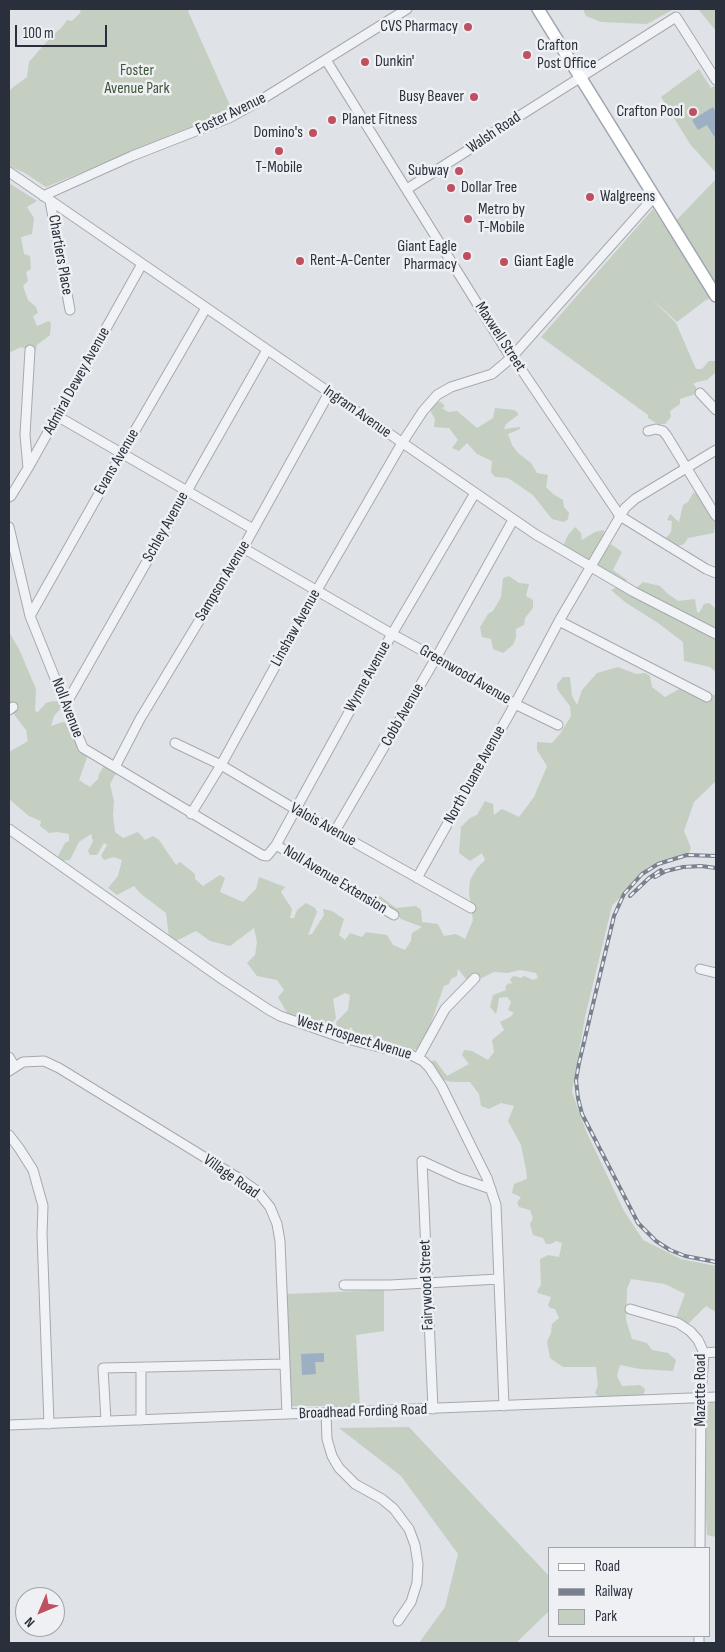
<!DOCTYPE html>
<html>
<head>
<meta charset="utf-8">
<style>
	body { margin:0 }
	#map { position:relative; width:725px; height:1652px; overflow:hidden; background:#dfe2e6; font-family:"Sofia Sans Condensed",sans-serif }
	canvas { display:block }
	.frame { position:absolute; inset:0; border:10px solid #29303c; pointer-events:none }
	.legend { position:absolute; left:548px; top:1547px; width:162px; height:90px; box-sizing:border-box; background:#eef0f4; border:1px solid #9fa3aa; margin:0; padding:6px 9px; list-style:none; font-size:15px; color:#29303c }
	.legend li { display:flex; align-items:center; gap:10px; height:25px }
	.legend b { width:25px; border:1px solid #9fa3aa }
	.north { position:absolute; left:15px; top:1587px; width:50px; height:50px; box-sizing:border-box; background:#eef0f4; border:1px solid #9fa3aa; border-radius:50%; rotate:225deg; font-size:14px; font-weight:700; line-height:20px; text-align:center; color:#29303c }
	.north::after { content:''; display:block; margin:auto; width:18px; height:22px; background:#bf505f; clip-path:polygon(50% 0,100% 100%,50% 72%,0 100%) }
	.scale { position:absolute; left:15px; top:25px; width:92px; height:22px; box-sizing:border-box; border:2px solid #29303c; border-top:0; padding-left:6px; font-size:15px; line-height:18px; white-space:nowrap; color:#29303c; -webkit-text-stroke:4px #eef0f4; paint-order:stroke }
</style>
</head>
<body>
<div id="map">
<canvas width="725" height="1652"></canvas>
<div class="frame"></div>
<ul class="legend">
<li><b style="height:6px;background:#fff"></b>Road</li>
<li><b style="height:6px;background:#7a818e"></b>Railway</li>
<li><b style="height:14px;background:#c4cfc1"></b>Park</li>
</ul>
<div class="north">N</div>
<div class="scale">100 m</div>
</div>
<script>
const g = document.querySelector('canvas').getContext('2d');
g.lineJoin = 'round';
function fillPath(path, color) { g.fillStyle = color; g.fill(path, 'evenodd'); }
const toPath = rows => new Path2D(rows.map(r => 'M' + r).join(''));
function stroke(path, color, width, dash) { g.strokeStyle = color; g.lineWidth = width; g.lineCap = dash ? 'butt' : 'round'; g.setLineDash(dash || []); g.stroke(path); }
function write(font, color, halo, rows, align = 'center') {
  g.font = font + ' "Sofia Sans Condensed",sans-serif'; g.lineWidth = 5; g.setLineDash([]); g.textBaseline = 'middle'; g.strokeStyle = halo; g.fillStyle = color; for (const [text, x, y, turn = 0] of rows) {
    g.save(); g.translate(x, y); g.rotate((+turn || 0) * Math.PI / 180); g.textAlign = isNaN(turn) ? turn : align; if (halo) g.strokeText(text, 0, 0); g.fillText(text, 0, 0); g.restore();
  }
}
const green = toPath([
	[81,9,188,9,188,11,232,110,197,125,46,187,25,173,9,166,9,92,12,88,27,77,29,62,50,38,62,27,67,20,72,21,80,13],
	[583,9,716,9,716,31,699,10,674,9,647,24,601,22,586,16],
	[699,69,711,88,716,85,716,173,690,144,661,97],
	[716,179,716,296,706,300,677,322,650,297,676,323,696,369,702,369,709,361,716,361,716,372,707,380,697,382,693,384,696,387,696,394,680,399,680,404,670,411,671,417,665,424,658,424,648,418,648,415,541,337,653,209,667,230],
	[9,183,37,201,27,207,34,218,32,234,21,237,24,254,30,256,31,269,26,272,28,281,23,286,28,300,36,307,38,313,33,316,37,326,49,321,51,323,50,335,37,345,35,352,21,347,9,353],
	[438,402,441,402,445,406,442,408,448,412,457,411,477,428,493,418,495,408,514,410,518,413,518,415,506,424,504,429,520,427,520,429,508,434,512,445,518,453,531,463,537,473,548,475,546,487,553,494,563,500,564,507,569,513,568,519,564,522,552,519,533,495,508,478,495,477,491,472,492,461,477,454,467,443,459,451,452,448,458,440,449,428,434,427,435,419,431,412,431,404,435,404],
	[699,492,716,519,714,533,688,538,684,544,674,547,664,540,671,532,672,521,667,520,670,514,679,522,683,505,688,502,693,493],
	[575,527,581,533,582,540,595,532,604,530,603,541,598,545,594,556,589,561,563,546,568,535],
	[611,544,622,552,613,570,627,580,625,583,601,570,596,565,604,551],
	[509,576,519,583,529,584,526,596,533,600,533,608,525,618,524,625,516,629,516,637,513,645,503,653,493,649,491,639,482,637,480,627,488,614,493,611,501,597,503,578],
	[643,582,660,586,668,594,678,601,695,599,697,612,699,613,704,604,709,603,715,608,716,631,635,589],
	[617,587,716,638,716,672,710,667,684,661,683,642,658,623,625,602,611,590],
	[9,632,19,649,36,689,35,711,38,712,46,703,53,701,61,702,61,708,54,716,51,726,63,722,72,724,78,748,88,755,79,780,90,787,98,779,99,774,105,765,122,767,115,775,110,784,114,801,113,815,115,832,123,838,138,832,145,840,153,836,159,840,176,865,180,862,195,874,195,879,203,886,220,875,225,878,220,892,243,902,256,889,259,877,285,887,281,892,292,909,290,918,294,918,297,910,306,903,315,908,317,912,308,935,312,934,324,915,323,909,332,911,344,919,339,935,345,940,350,933,362,937,366,932,387,935,393,945,405,950,411,941,412,933,422,927,401,919,397,913,378,902,376,899,380,896,396,908,416,906,421,910,422,922,438,924,444,936,456,934,465,939,473,920,469,893,470,880,477,868,485,860,482,853,470,861,459,853,461,827,470,818,477,815,485,801,493,804,494,815,502,809,519,817,534,797,547,766,537,750,537,742,552,743,560,734,571,716,570,706,557,689,557,684,563,677,570,677,572,696,577,705,582,690,597,673,618,667,636,674,645,673,650,676,652,687,665,697,683,687,710,696,716,694,716,781,694,802,684,831,691,848,689,853,648,867,612,906,585,1017,572,1092,586,1131,624,1211,643,1240,681,1259,716,1266,716,1312,706,1306,688,1324,676,1318,685,1294,665,1284,631,1279,627,1289,626,1320,632,1339,647,1343,652,1350,668,1353,676,1360,673,1371,640,1369,620,1365,617,1376,622,1386,640,1385,645,1389,643,1396,599,1397,595,1393,598,1385,596,1367,563,1367,550,1358,547,1342,551,1333,552,1324,559,1318,555,1309,550,1308,548,1305,551,1297,538,1293,537,1291,541,1285,540,1259,548,1255,559,1257,562,1243,556,1241,551,1244,546,1244,543,1238,533,1235,530,1224,533,1218,530,1210,519,1207,517,1203,521,1197,512,1193,514,1184,527,1179,526,1170,521,1145,508,1121,514,1106,501,1103,489,1109,481,1106,479,1094,470,1082,453,1082,443,1080,431,1062,435,1060,447,1076,469,1064,462,1055,464,1050,472,1051,488,1060,494,1052,492,1040,504,1030,500,1022,510,1017,514,1013,508,1010,511,1002,507,997,499,998,498,1006,496,1014,490,1007,493,995,506,990,505,987,509,983,512,984,510,979,514,976,521,978,524,976,533,980,538,978,536,973,520,970,507,973,494,972,482,978,473,977,466,979,458,969,457,976,451,979,449,984,444,986,422,1048,403,1052,358,1039,351,1027,346,1033,337,1028,336,1022,348,1010,350,995,345,993,333,999,336,1018,328,1029,287,1013,278,997,284,990,277,980,257,976,247,963,255,955,257,942,254,928,230,946,210,941,196,931,176,941,169,937,166,913,141,894,134,886,117,895,108,888,118,876,122,860,114,857,104,860,101,856,107,845,104,843,97,855,90,855,88,851,93,841,91,834,79,842,70,860,61,861,58,856,65,843,69,841,69,834,57,832,49,833,40,826,41,821,29,816,9,799,9,752,28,741,26,730,9,708],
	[384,1290,384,1331,356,1335,360,1406,291,1406,287,1294],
	[713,1401,716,1401,716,1537,707,1535,705,1500,705,1426,707,1405],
	[409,1427,549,1576,549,1611,516,1643,419,1643,445,1607,458,1554,401,1476,339,1428]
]);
const water = toPath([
	[713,107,716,113,716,130,714,132,716,131,716,139,707,125,698,130,692,120],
	[324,1353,324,1362,315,1362,316,1374,302,1375,301,1354]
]);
const minor = toPath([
	[326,60,511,358,519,366,620,516,706,569,716,573],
	[9,172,535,534,634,592,716,634],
	[407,189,484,140,494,132,676,17,716,80],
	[43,196,132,156,229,118,256,103,407,9],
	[50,201,70,310],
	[700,393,716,410],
	[57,416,253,529],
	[648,431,656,429,663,431,667,436,716,516],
	[28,468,25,435,30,350],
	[9,497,11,496,28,468,142,264],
	[9,527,30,616,83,748,262,855,267,856,276,845,392,634,475,493],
	[243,548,392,634,436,658,515,704,558,725],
	[30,616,122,453,206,308],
	[559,621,707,697],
	[66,704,267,350],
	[9,710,13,707],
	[175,743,221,765,295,809,471,908],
	[115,767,140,719,243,548,329,393],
	[191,814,221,765,317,590,402,443,423,411,437,395,451,387,492,374,511,358,654,197],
	[9,829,222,979,269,1010,280,1016,343,1038,411,1055,423,1061,429,1067,442,1087,471,1146,487,1178,496,1205,504,1406],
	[335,831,436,658,513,520],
	[276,845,394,915],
	[417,878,515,704,559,621,625,508,635,499,716,450],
	[700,969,716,973],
	[9,1057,15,1067],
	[418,1058,445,1009,475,978],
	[9,1071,23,1062,44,1061,59,1068,240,1179,257,1191,270,1207,277,1224,280,1241,287,1414],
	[9,1135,19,1148,33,1170,43,1206,42,1234,49,1424],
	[344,1285,390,1285,499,1279],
	[630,1309,678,1323,690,1331,698,1340,704,1353,701,1398,700,1548],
	[704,1353,716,1352],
	[433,1409,422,1161,459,1178,491,1189],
	[326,1413,327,1439,332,1456,339,1468,355,1484,382,1499,394,1509,409,1529,415,1545,418,1564,417,1583,411,1602,398,1621],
	[141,1420,141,1368],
	[106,1421,103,1368,285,1364],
	[9,1425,716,1397],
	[699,1643,699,1636]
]);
const major = toPath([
	[538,9,716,296]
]);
const rail = toPath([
	[716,856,687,855,658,864,642,874,624,894,614,916,579,1063,576,1080,578,1098,582,1114,638,1223,656,1241,670,1250,685,1256,716,1262],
	[655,877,666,871,683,867,701,866,716,868],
	[630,896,649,878,661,870]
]);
const markers = [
	[468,27,5,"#bf505f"],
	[527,55,5,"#bf505f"],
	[365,62,5,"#bf505f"],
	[474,97,5,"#bf505f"],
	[693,112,5,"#bf505f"],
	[332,120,5,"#bf505f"],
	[313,133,5,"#bf505f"],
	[279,151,5,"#bf505f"],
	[459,171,5,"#bf505f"],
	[451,188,5,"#bf505f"],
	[590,197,5,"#bf505f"],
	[468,219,5,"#bf505f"],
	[467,256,5,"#bf505f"],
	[300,261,5,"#bf505f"],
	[504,262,5,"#bf505f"]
];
const poiNames = [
	["CVS Pharmacy",458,27,"right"],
	["Crafton",537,46],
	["Post Office",537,64],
	["Dunkin'",375,62],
	["Busy Beaver",464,97,"right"],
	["Crafton Pool",683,112,"right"],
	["Planet Fitness",342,120],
	["Domino's",303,133,"right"],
	["T-Mobile",279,168,"center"],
	["Subway",449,171,"right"],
	["Dollar Tree",461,188],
	["Walgreens",600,197],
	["Metro by",478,210],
	["T-Mobile",478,228],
	["Giant Eagle",457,247,"right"],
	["Pharmacy",457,265,"right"],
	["Rent-A-Center",310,261],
	["Giant Eagle",514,262]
];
const parkNames = [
	["Foster",137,71],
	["Avenue Park",137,89]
];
const streetNames = [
	["Foster Avenue",231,114,-26],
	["Walsh Road",494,133,-34],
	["Chartiers Place",60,255,80],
	["Maxwell Street",500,337,57],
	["Admiral Dewey Avenue",77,381,-61],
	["Ingram Avenue",357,412,35],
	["Evans Avenue",117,462,-60],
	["Schley Avenue",166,527,-61],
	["Sampson Avenue",223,581,-59],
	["Linshaw Avenue",296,628,-61],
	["Greenwood Avenue",465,675,30],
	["Wynne Avenue",368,677,-61],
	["Noll Avenue",67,708,69],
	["Cobb Avenue",403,715,-60],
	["North Duane Avenue",475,775,-61],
	["Valois Avenue",323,825,29],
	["Noll Avenue Extension",335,880,31],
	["West Prospect Avenue",354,1038,17],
	["Village Road",231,1177,35],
	["Fairywood Street",427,1285,-92],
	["Mazette Road",701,1390,-90],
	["Broadhead Fording Road",363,1412,-2]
];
fillPath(green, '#c4cfc1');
fillPath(water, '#9dafc3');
stroke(minor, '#a5a9b0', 11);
stroke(major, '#9fa6b1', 14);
stroke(minor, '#f1f2f5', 9);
stroke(major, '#fff', 11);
stroke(rail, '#7a818e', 4);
stroke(rail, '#eef0f4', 2, [5.5]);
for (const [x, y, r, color] of markers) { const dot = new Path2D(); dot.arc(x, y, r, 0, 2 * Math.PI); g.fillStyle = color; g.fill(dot); stroke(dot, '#eef0f4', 2); }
write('16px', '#29303c', '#eef0f4', poiNames, 'left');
write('16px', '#3d5638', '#eef0f4', parkNames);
write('16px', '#29303c', '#eef0f4', streetNames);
</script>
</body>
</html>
